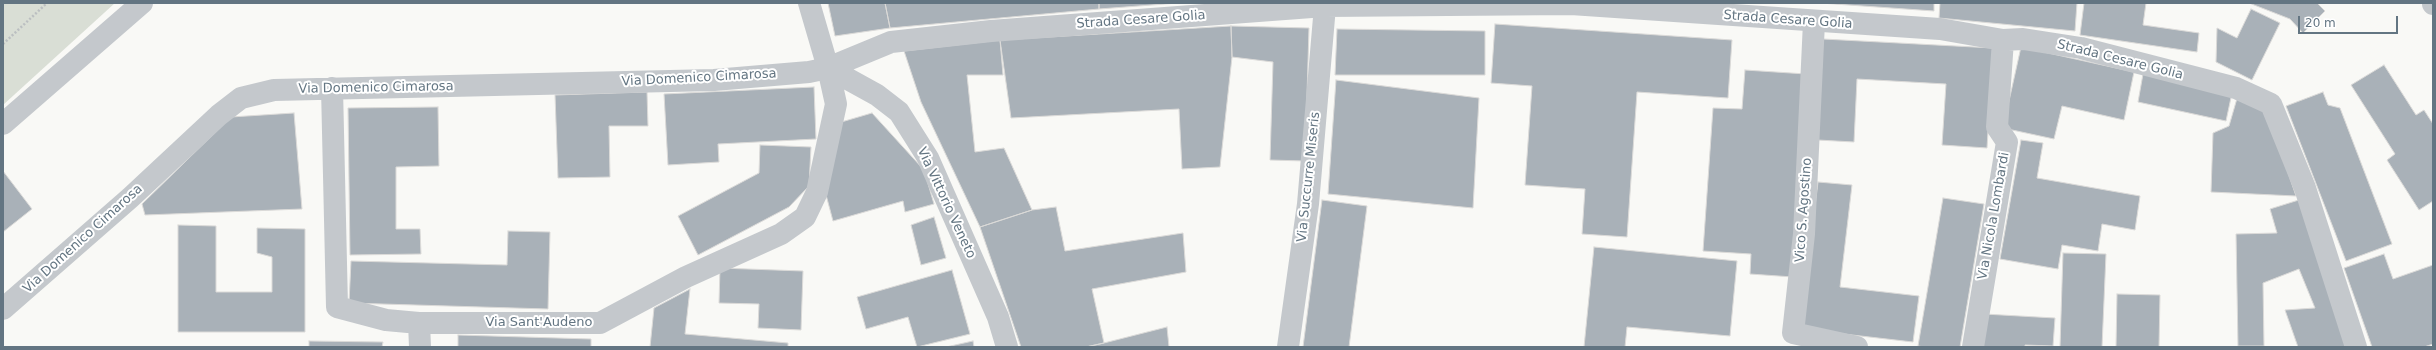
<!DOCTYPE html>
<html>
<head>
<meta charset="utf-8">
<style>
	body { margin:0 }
	#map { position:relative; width:2436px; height:350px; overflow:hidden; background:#f9f9f6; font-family:"DejaVu Sans",sans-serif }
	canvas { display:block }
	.frame { position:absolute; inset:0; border:4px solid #637582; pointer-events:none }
	.scale { position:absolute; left:2298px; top:16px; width:100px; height:18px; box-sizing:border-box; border:2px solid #637582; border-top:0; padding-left:5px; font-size:12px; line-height:14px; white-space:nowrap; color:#637582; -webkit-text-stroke:3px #fff; paint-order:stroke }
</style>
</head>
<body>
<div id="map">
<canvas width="2436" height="350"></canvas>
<div class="frame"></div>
<div class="scale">20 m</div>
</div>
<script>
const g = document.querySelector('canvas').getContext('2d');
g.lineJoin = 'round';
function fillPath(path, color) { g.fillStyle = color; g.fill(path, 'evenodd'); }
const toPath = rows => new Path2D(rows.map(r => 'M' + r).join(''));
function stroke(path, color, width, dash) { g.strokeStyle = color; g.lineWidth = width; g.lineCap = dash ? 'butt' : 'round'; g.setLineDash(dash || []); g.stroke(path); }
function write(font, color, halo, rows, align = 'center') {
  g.font = font + ' "DejaVu Sans",sans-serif'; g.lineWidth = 4; g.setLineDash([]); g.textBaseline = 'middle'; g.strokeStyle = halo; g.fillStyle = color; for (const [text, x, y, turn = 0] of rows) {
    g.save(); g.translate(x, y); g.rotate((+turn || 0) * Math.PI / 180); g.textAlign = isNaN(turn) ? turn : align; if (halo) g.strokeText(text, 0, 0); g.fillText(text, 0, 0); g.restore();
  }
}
const green = toPath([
	[3,3,115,3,3,105]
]);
const building = toPath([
	[828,3,885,3,890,28,835,36,828,3],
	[885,3,1099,3,1099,9,890,28,885,3],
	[1099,3,1178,3,1099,9,1099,3],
	[1820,3,1934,3,1934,11,1820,3],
	[1940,3,2077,3,2075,31,1939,18,1940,3],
	[2084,3,2146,3,2143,25,2199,33,2197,52,2080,35,2084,3],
	[2249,3,2317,3,2325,11,2303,33,2290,19,2249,3],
	[2251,9,2280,23,2252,80,2216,62,2217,28,2237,38,2251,9],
	[1495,24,1732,40,1728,98,1637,92,1627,237,1582,234,1585,189,1525,185,1532,86,1491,83,1495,24],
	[1231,26,1309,28,1305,161,1270,160,1273,62,1232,57,1231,26],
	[1231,26,1232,57,1220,167,1182,169,1179,109,1011,118,1000,40,1231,26],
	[1337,29,1485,31,1485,75,1335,75,1337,29],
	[1823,39,1993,48,1987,148,1942,145,1946,84,1857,79,1854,142,1818,140,1823,39],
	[1000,40,1003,75,967,75,975,152,1004,148,1032,210,980,227,921,102,904,51,1000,40],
	[2021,47,2134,72,2124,120,2062,106,2054,139,2003,128,2021,47],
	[2384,65,2416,115,2424,110,2433,124,2433,201,2419,210,2387,160,2395,154,2351,85,2384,65],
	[1745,70,1806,74,1793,277,1750,274,1751,254,1703,251,1713,108,1742,109,1745,70],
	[2143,74,2232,93,2226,121,2138,102,2143,74],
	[1336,80,1479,98,1473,208,1328,194,1336,80],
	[814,87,816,139,718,144,719,162,668,165,664,94,814,87],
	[647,92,648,126,609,126,610,177,558,178,555,95,647,92],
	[2323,92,2328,105,2340,108,2392,244,2346,261,2286,106,2323,92],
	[2238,95,2267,111,2296,196,2211,192,2213,133,2229,126,2238,95],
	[438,107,439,166,396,167,396,229,420,229,421,254,350,255,348,108,438,107],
	[294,113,302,209,145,215,142,204,231,117,294,113],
	[872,113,924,170,934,204,905,212,903,201,833,221,825,191,838,123,872,113],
	[2021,140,2043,143,2037,178,2140,196,2135,230,2102,224,2098,251,2062,245,2058,269,2000,259,2021,140],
	[760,145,811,147,809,186,789,207,698,255,678,216,759,173,760,145],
	[3,171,32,209,3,232,3,171],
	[1818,182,1852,185,1840,287,1919,296,1913,342,1800,329,1818,182],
	[1943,198,1984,204,1960,347,1924,347,1918,346,1943,198],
	[2302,199,2346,347,2298,347,2285,310,2315,308,2299,269,2263,283,2264,346,2238,346,2236,234,2277,233,2270,209,2302,199],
	[1322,200,1367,206,1349,347,1303,347,1322,200],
	[1056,207,1065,251,1183,233,1186,272,1092,289,1104,343,1086,347,1021,347,980,227,1032,210,1056,207],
	[934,217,946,258,921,265,911,225,934,217],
	[178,225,216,226,216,292,272,292,272,257,257,253,257,228,305,229,305,332,178,332,178,225],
	[508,231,550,232,548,309,349,303,351,261,507,265,508,231],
	[1594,247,1737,261,1730,336,1627,327,1625,347,1584,347,1594,247],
	[2063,253,2106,254,2102,347,2060,347,2063,253],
	[2384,254,2393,279,2433,265,2433,344,2424,347,2372,347,2344,268,2384,254],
	[720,268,803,271,801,330,758,328,759,304,719,303,720,268],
	[952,270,970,334,917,347,908,317,866,329,857,297,952,270],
	[690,289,685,334,788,343,788,347,650,347,654,308,690,289],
	[2117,294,2160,295,2159,347,2116,347,2117,294],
	[1984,314,2055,318,2053,346,2025,345,2025,347,1982,347,1984,314],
	[1167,327,1169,347,1086,347,1104,343,1167,327],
	[458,335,591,339,591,347,458,347,458,335],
	[309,341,383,342,382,347,309,347,309,341],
	[973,341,974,347,946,347,973,341]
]);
const path = toPath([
	[3,44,47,3]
]);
const minor = toPath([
	[2433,3,2433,4],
	[1814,22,1804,234,1793,333,1857,347],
	[828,68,877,95,899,112,928,158,998,317,1007,347],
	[332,88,337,307,386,320,419,323,600,323,686,277,781,234,805,217,817,192,836,104,828,68,809,3],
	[3,124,142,3],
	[3,309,130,198,219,115,241,98,274,90,714,80,809,72,828,68,891,42,991,31,1325,6,1571,4,1940,29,2003,40,2023,39,2081,48,2236,88,2271,104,2305,188,2356,347],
	[419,323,420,347],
	[1288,347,1308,204,1325,6],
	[1973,347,2007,142,1997,127,2003,40]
]);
const streetNames = [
	["Strada Cesare Golia",1141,20,-4],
	["Strada Cesare Golia",1788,20,4],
	["Strada Cesare Golia",2120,60,14],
	["Via Domenico Cimarosa",699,78,-3],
	["Via Domenico Cimarosa",376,88,-1],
	["Via Succurre Miseris",1309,177,-84],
	["Via Vittorio Veneto",946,203,65],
	["Vico S. Agostino",1804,210,-86],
	["Via Nicola Lombardi",1994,216,-80],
	["Via Domenico Cimarosa",83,239,-42],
	["Via Sant'Audeno",539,323]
];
fillPath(green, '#d9ded5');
fillPath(building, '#a9b1b8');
stroke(building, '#dbdad8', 1);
stroke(path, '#bbbfc1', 2.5, [2, 2]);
stroke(minor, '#c4c8cc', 22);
write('13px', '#637582', '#fff', streetNames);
</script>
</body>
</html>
